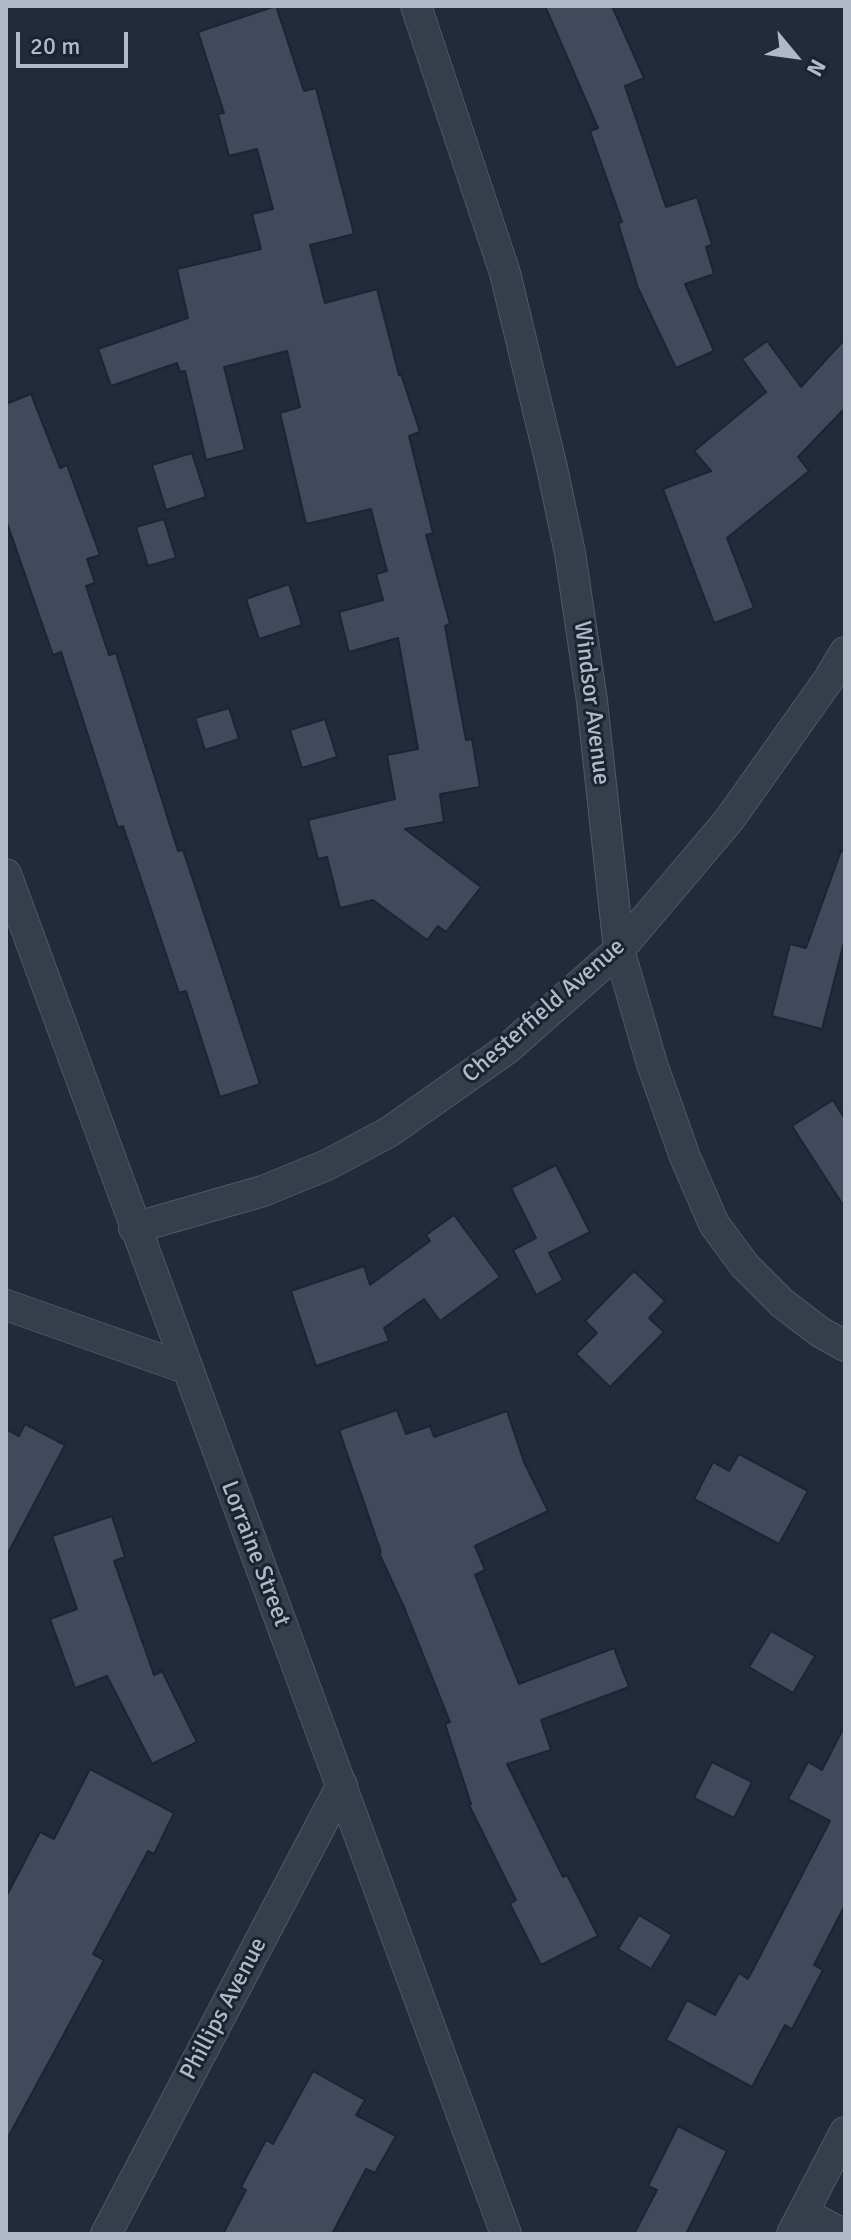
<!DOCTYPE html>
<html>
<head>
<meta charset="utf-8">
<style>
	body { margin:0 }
	#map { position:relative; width:851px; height:2240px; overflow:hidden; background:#222b3b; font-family:Signika,sans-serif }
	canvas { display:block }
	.frame { position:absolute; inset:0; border:8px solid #b1b8c7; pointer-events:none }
	.north { position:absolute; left:755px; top:16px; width:80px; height:80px; -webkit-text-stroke:6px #1b2230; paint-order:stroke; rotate:119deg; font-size:22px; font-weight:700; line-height:32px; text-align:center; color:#b1b8c7 }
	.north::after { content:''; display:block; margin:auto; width:28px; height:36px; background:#b1b8c7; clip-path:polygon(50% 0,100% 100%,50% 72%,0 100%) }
	.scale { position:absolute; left:16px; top:32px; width:112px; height:36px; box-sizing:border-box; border:4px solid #b1b8c7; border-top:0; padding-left:10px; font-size:24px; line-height:28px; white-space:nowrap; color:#b1b8c7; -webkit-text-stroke:6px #1b2230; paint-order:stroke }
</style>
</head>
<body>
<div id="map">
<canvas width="851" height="2240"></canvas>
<div class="frame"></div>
<div class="north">N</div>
<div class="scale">20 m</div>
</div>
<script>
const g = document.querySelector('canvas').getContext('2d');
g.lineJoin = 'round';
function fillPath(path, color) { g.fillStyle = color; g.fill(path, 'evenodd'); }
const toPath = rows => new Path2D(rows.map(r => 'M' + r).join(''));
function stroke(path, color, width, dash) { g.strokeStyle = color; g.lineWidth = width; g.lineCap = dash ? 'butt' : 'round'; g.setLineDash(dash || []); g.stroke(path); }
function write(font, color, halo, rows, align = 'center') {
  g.font = font + ' Signika,sans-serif'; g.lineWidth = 6; g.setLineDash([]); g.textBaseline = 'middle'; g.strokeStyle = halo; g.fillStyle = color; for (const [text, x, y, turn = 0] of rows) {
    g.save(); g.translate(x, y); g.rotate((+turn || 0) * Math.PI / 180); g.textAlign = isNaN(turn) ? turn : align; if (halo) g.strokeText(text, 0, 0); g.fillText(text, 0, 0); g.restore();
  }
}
const building = toPath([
	[276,6,304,91,316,88,354,234,310,245,325,303,377,289,399,375,401,374,420,432,409,436,433,533,426,535,450,624,445,626,466,740,472,739,480,787,440,794,444,822,405,829,481,887,446,932,438,926,427,940,373,900,340,908,327,857,318,859,308,820,395,799,387,755,418,749,398,638,349,652,339,612,383,600,376,574,387,571,371,509,306,524,280,413,300,407,287,351,224,367,245,450,206,460,185,371,180,372,177,363,111,386,98,349,188,318,177,269,261,249,252,214,273,209,257,149,229,156,218,114,224,113,198,32,276,6],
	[545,6,612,6,644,78,625,86,666,207,697,197,712,245,706,247,714,274,685,284,714,351,676,368,638,288,618,223,622,222,590,131,598,128,545,6],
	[845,339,845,408,798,457,809,471,727,538,754,608,714,623,663,489,711,471,694,451,766,392,742,359,767,341,801,387,845,339],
	[31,394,60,468,67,465,100,555,87,559,95,583,86,586,109,655,116,653,178,851,183,850,194,883,260,1084,220,1097,186,991,179,993,123,826,118,828,61,652,53,655,6,520,6,404,31,394],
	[192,453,206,497,166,510,152,465,192,453],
	[164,519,176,558,148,566,136,527,164,519],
	[289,584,302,625,259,639,246,599,289,584],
	[229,708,239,739,205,750,195,718,229,708],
	[325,719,337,757,302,768,290,730,325,719],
	[841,851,845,852,845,938,822,1029,772,1016,790,944,806,948,841,851],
	[833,1100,845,1119,845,1208,792,1126,833,1100],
	[556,1165,590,1232,549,1253,563,1280,536,1295,513,1250,536,1238,511,1188,556,1165],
	[454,1215,500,1277,440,1321,424,1299,384,1328,389,1341,316,1366,291,1291,364,1266,370,1285,430,1241,426,1235,454,1215],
	[634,1271,665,1301,649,1318,664,1332,610,1387,576,1354,597,1333,585,1321,634,1271],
	[397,1410,406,1434,430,1426,434,1437,507,1411,524,1462,548,1511,475,1546,485,1570,475,1575,519,1684,614,1648,629,1687,541,1720,551,1750,507,1764,563,1877,567,1875,598,1936,541,1965,510,1904,516,1900,469,1805,471,1804,445,1724,450,1722,404,1607,379,1553,381,1552,339,1430,397,1410],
	[25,1424,65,1445,6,1557,6,1429,19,1436,25,1424],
	[739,1454,808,1491,779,1544,694,1499,713,1462,729,1471,739,1454],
	[112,1516,125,1557,114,1561,154,1675,162,1671,197,1742,152,1764,107,1676,75,1688,50,1619,77,1609,52,1536,112,1516],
	[771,1631,815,1656,793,1693,749,1667,771,1631],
	[845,1725,845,1905,814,1965,823,1970,792,2029,785,2025,752,2087,666,2040,687,2000,715,2015,739,1973,748,1979,830,1821,788,1799,808,1762,822,1770,845,1725],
	[712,1762,752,1782,734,1818,694,1798,712,1762],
	[90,1769,174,1813,154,1854,148,1851,93,1954,104,1960,6,2141,6,1897,40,1832,54,1839,90,1769],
	[639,1915,672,1935,651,1969,618,1949,639,1915],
	[313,2071,365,2100,356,2115,396,2136,375,2173,366,2169,332,2234,223,2234,246,2190,241,2187,266,2140,273,2144,313,2071],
	[678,2126,727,2151,686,2234,634,2234,657,2190,648,2186,678,2126]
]);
const street = toPath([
	[416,6,505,273,552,468,570,553,592,701,619,950,652,1064,685,1157,714,1224,745,1266,782,1303,820,1332,845,1346],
	[6,874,506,2234],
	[134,1228,263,1191,327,1165,389,1132,507,1049,619,950,680,878,729,820,829,679,845,652],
	[6,1305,185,1368],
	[803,2213,843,2234],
	[106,2234,342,1785],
	[792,2234,845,2132]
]);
const streetNames = [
	["Windsor Avenue",591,703,83],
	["Chesterfield Avenue",544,1011,-41],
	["Lorraine Street",255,1554,69],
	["Phillips Avenue",224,2009,-62]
];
fillPath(building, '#414a5d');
stroke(building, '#1d2432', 2);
stroke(street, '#515866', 32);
stroke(street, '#363d4b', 30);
write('24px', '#b1b8c7', '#1b2230', streetNames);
</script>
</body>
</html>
